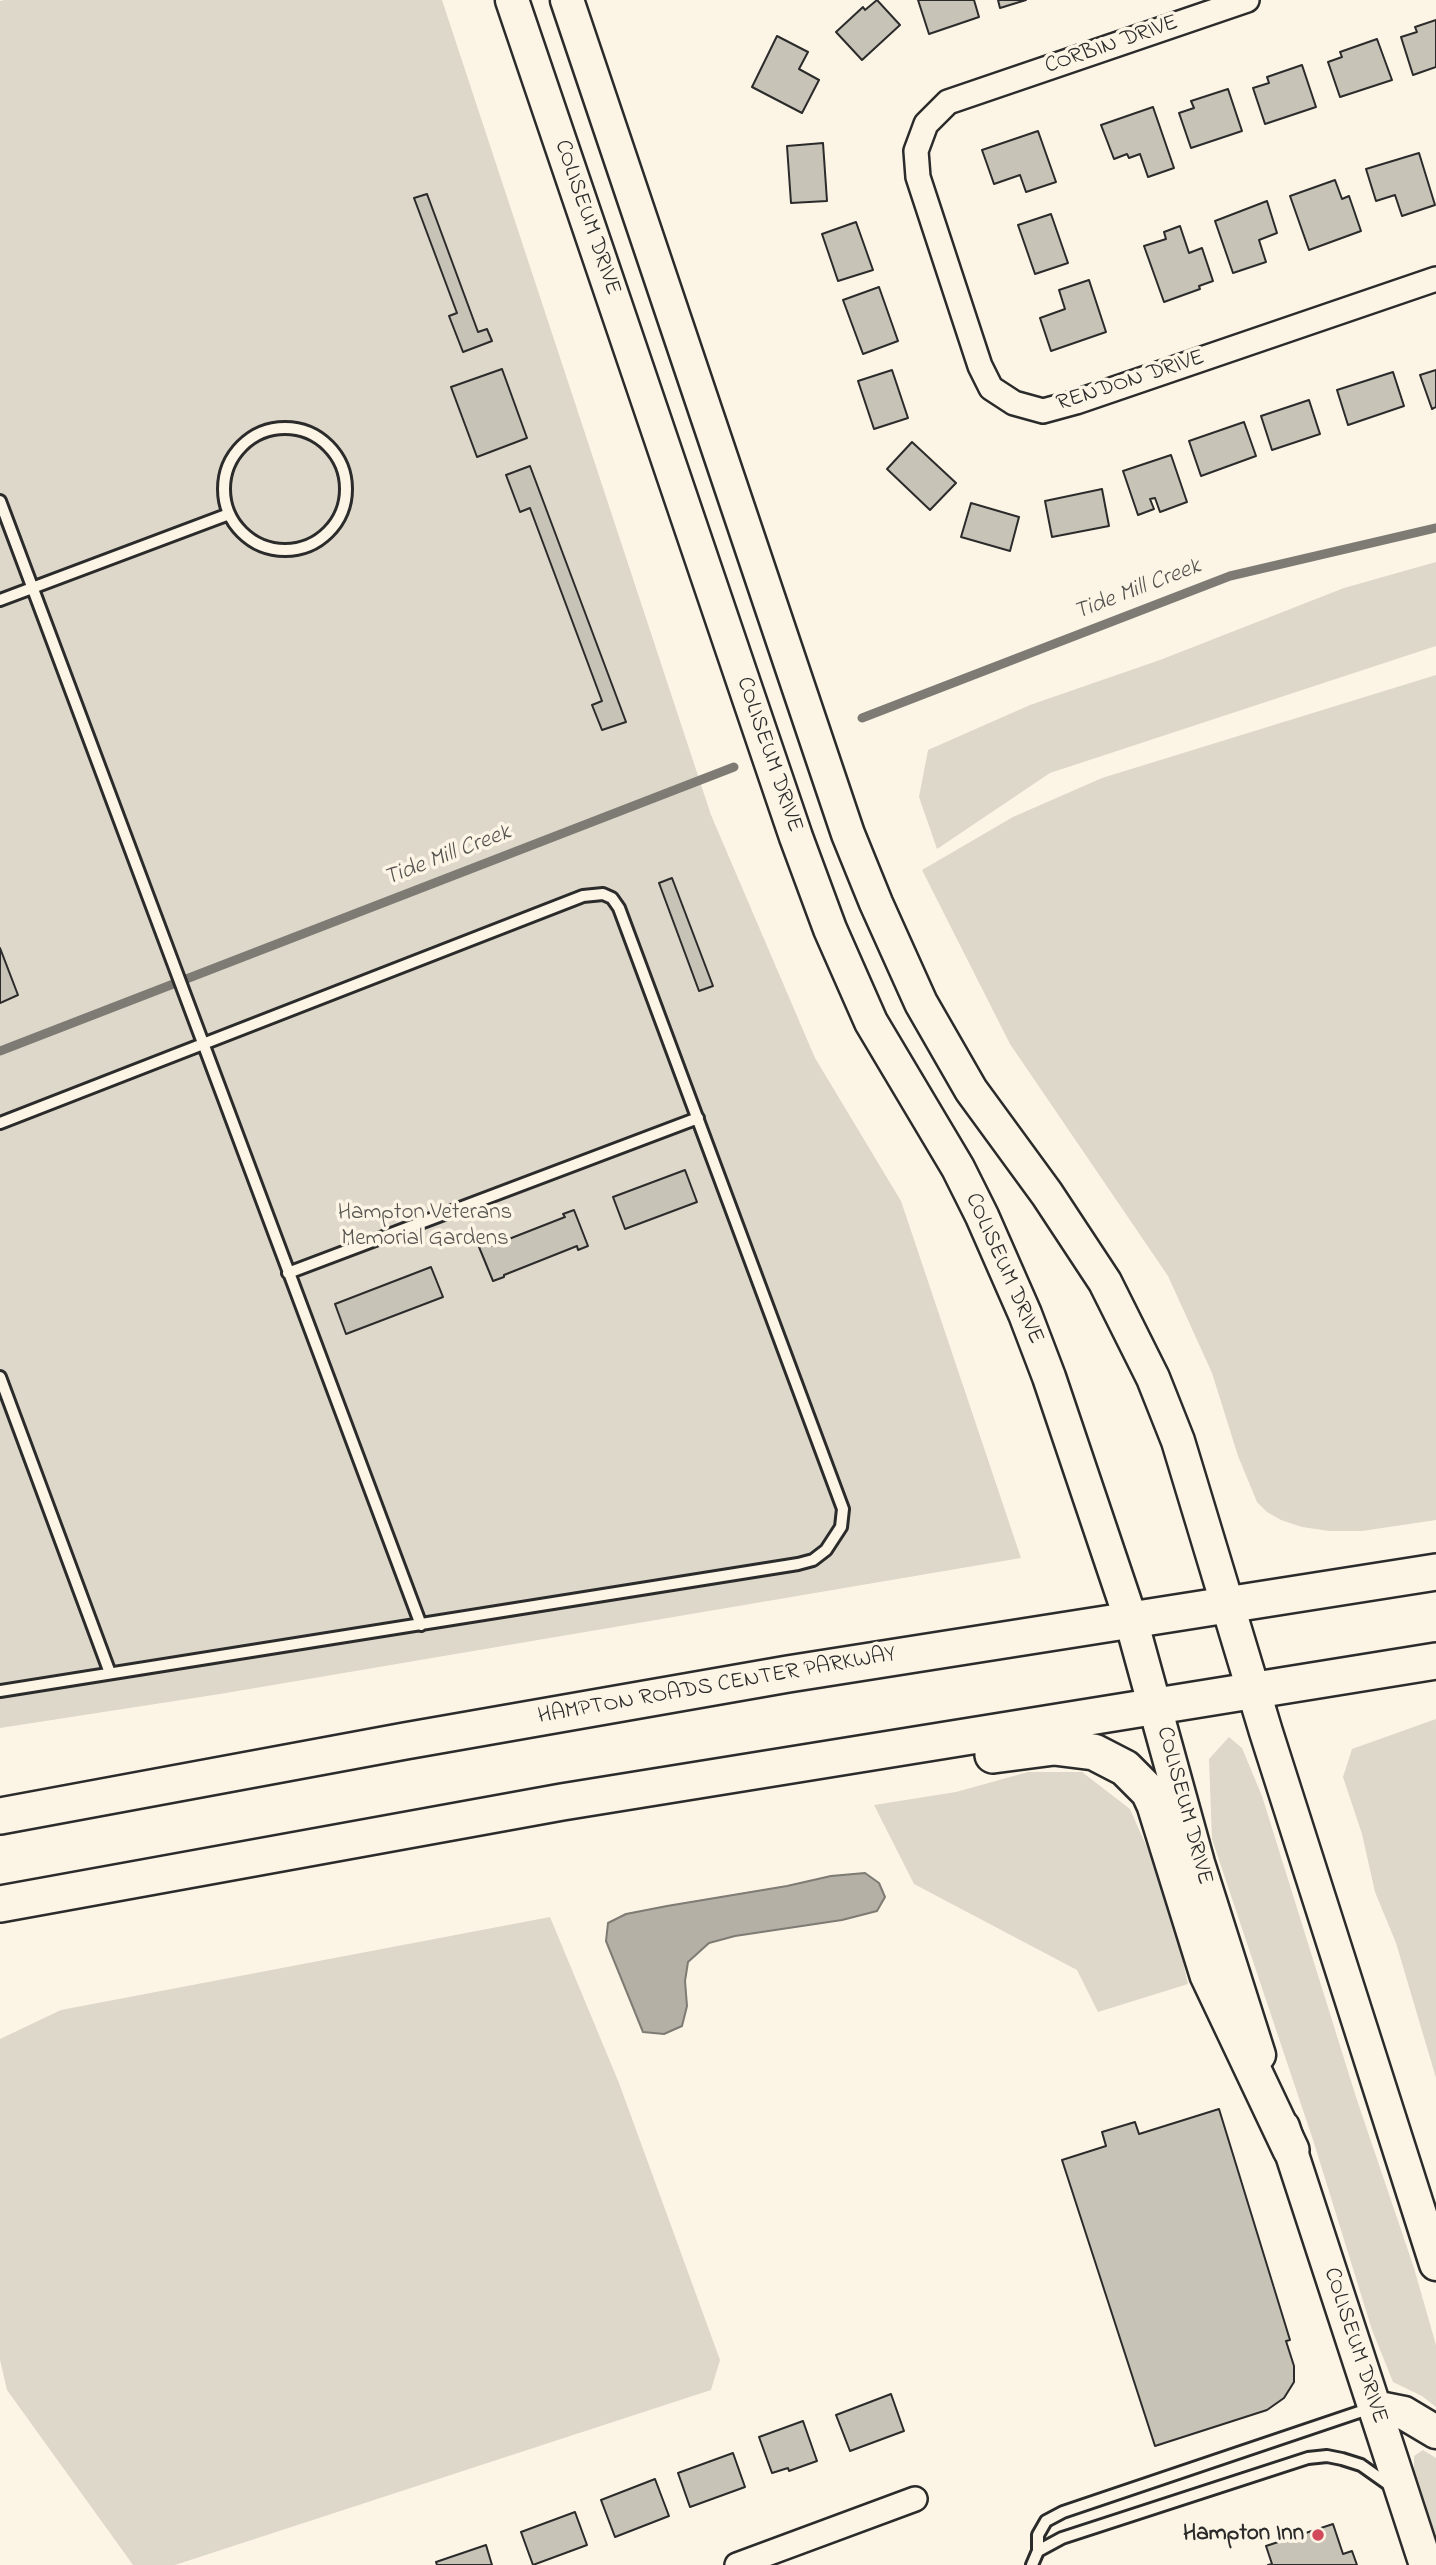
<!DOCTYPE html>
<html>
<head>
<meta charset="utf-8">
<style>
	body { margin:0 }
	canvas { display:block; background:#fcf5e5 }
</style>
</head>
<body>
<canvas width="1436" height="2565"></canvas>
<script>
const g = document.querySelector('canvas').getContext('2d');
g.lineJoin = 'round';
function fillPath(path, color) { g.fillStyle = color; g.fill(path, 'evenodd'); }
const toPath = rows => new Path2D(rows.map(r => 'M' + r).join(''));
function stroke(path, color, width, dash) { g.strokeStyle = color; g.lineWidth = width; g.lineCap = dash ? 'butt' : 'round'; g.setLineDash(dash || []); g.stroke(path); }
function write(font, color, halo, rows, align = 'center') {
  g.font = font + ' "Indie Flower",sans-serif'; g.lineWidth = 7; g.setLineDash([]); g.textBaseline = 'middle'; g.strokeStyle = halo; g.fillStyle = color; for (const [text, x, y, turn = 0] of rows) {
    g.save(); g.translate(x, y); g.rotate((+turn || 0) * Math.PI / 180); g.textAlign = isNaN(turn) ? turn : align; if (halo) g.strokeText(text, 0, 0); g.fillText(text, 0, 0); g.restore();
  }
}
const green = toPath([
	[4,0,442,0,711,815,815,1058,901,1201,1021,1558,220,1694,0,1728,0,1],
	[1436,562,1436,646,1050,773,937,849,919,797,928,750,1030,705,1160,660,1344,588],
	[1436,675,1436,1520,1362,1531,1329,1531,1302,1527,1281,1520,1267,1512,1257,1502,1238,1456,1212,1373,1168,1276,1010,1044,922,870,1013,817,1102,778],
	[1436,1719,1436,2078,1396,1943,1375,1892,1362,1834,1343,1777,1352,1749],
	[1229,1737,1242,1748,1262,1796,1356,2097,1414,2268,1436,2345,1436,2407,1422,2396,1393,2382,1372,2330,1314,2143,1212,1839,1209,1759],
	[1028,1772,1082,1772,1130,1809,1168,1895,1188,1984,1098,2012,1077,1970,914,1884,874,1805,956,1792],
	[550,1917,619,2083,720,2360,711,2390,175,2565,133,2565,7,2390,0,2360,0,2039,61,2010],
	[1423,2450,1436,2458,1436,2537,1414,2469,1414,2456]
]);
const water = toPath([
	[865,1873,879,1883,885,1897,877,1911,842,1920,735,1936,709,1943,688,1962,685,1981,687,2006,682,2026,664,2034,643,2032,606,1941,608,1923,626,1914,667,1906,787,1886,831,1876,865,1873]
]);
const stream = toPath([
	[862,718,1230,576,1436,528],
	[0,1051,734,767]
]);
const building = toPath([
	[877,0,900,25,862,60,836,32,863,7,865,10,877,0],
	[918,0,974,0,979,17,929,34,918,0],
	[998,0,1026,0,1000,8,998,0],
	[1436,20,1436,67,1413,75,1401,37,1417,32,1415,27,1436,20],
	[777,36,808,52,799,69,819,80,802,113,752,87,777,36],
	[1377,39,1392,80,1340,97,1328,62,1342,57,1340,52,1377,39],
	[1302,65,1316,107,1265,124,1253,88,1269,83,1267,77,1302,65],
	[1228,89,1242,131,1191,148,1179,113,1194,108,1191,101,1228,89],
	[1153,107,1174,168,1148,177,1140,154,1129,158,1127,154,1114,159,1101,125,1153,107],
	[1038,131,1056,182,1026,192,1020,175,994,184,982,150,1038,131],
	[823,143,827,201,791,203,787,146,823,143],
	[1419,153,1435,205,1402,216,1395,195,1376,201,1366,169,1419,153],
	[1335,180,1342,199,1349,196,1361,231,1309,250,1290,196,1335,180],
	[427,194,478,332,487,329,492,341,463,352,449,316,457,313,414,198,427,194],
	[1267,201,1277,233,1259,240,1266,262,1233,273,1215,221,1267,201],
	[1051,214,1068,263,1035,274,1018,225,1051,214],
	[856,222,873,270,838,281,822,234,856,222],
	[1180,226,1189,253,1202,248,1213,281,1199,286,1200,289,1164,302,1144,246,1166,239,1164,232,1180,226],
	[1089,280,1106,332,1051,351,1040,318,1065,309,1059,290,1089,280],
	[879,287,898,341,863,354,843,300,879,287],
	[502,369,527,438,477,457,451,387,502,369],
	[892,370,908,418,874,429,858,381,892,370],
	[1436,370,1436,407,1432,409,1420,375,1436,370],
	[1393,372,1404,406,1348,425,1337,390,1393,372],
	[1309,400,1320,434,1272,450,1261,416,1309,400],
	[1244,422,1256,456,1201,476,1189,441,1244,422],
	[912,442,956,483,930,510,887,469,912,442],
	[1171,455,1187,502,1160,512,1155,498,1150,499,1154,509,1138,515,1123,471,1171,455],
	[530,466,626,722,602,730,592,705,602,701,530,508,520,512,506,475,530,466],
	[1102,489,1109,526,1052,537,1045,501,1102,489],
	[971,503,1019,517,1010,551,961,537,971,503],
	[672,878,713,986,699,991,659,883,672,878],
	[0,948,18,995,0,1003,0,948],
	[685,1170,697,1202,625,1229,613,1197,685,1170],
	[574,1210,588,1246,578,1250,577,1246,504,1275,504,1277,493,1281,479,1247,490,1243,491,1246,565,1217,563,1214,574,1210],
	[431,1267,443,1297,346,1334,335,1304,431,1267],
	[1219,2109,1290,2340,1286,2341,1294,2366,1294,2382,1284,2398,1267,2410,1155,2446,1062,2160,1106,2146,1102,2132,1135,2122,1139,2134,1219,2109],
	[891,2394,904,2431,850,2451,836,2415,891,2394],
	[803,2421,817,2461,789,2471,788,2468,772,2473,759,2437,803,2421],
	[733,2453,745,2487,690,2507,678,2473,733,2453],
	[655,2479,669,2516,615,2537,601,2500,655,2479],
	[575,2512,587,2545,533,2565,521,2532,575,2512],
	[1333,2524,1343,2554,1352,2551,1357,2565,1268,2565,1272,2564,1266,2546,1333,2524],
	[486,2545,492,2565,437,2565,436,2562,486,2545]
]);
const lane = toPath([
	'224 489a61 61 0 1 1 122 0a61 61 0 1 1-122 0Z',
	[0,501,421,1625],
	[0,600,229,514],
	[0,1123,583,896,603,894,612,898,619,908,843,1509,841,1527,826,1550,813,1560,798,1564,0,1691],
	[288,1273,698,1118],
	[0,1377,110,1673],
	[1038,2551,1062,2538,1308,2458,1327,2456,1342,2459,1361,2465,1392,2487],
	[1032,2565,1038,2551,1038,2535,1046,2521,1063,2512,1371,2408]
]);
const street = toPath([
	[1247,0,948,102,926,124,916,151,918,177,980,366,991,388,1014,403,1043,411,1076,402,1436,279],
	[737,2565,915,2499]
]);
const secondary = toPath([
	[512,0,796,837,830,929,871,1022,958,1168,982,1216,1025,1314,1049,1377,1131,1620,1198,1863,1259,2055],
	[567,0,848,834,876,903,921,1003,971,1090,1047,1194,1105,1282,1153,1378,1178,1441,1266,1732,1436,2264],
	[1283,2127,1426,2565],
	[1374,2407,1404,2413,1436,2432]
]);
const primary = toPath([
	[993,1755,1054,1747,1094,1752,1125,1768,1149,1792,1155,1805,1208,1975,1291,2150],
	[0,1816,405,1741,788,1674,1436,1572],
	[0,1904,562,1802,1436,1661]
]);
const markers = [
	[1318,2535,7,"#d1495b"]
];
const streetNames = [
	["CORBIN DRIVE",1112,46,-19],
	["COLISEUM DRIVE",586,218,71],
	["RENDON DRIVE",1131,382,-18],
	["COLISEUM DRIVE",768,755,71],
	["COLISEUM DRIVE",1003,1269,66],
	["HAMPTON ROADS CENTER PARKWAY",717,1687,-10],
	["COLISEUM DRIVE",1183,1806,75],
	["COLISEUM DRIVE",1354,2346,72]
];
const parkNames = [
	["Hampton Veterans",425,1214],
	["Memorial Gardens",425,1240]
];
const poiNames = [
	["Hampton Inn",1304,2535]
];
const waterNames = [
	["Tide Mill Creek",1138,591,-21],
	["Tide Mill Creek",448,857,-21]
];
fillPath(green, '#ded8ca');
fillPath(water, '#b4b0a5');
stroke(water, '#7d7b74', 2);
stroke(stream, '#7d7b74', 9);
fillPath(building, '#c8c3b7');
stroke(building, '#2b2b2b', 2);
stroke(lane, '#2b2b2b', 16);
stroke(street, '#2b2b2b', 28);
stroke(secondary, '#2b2b2b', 37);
stroke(primary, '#2b2b2b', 40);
stroke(lane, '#fcf5e5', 10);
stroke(street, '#fcf5e5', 23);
stroke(secondary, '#fcf5e5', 32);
stroke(primary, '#fcf5e5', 35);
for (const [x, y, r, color] of markers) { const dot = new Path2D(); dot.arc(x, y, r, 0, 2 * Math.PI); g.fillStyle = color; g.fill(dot); stroke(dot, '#fcf5e5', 2.5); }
write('23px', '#2b2b2b', '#fcf5e5', streetNames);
write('23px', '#585653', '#fcf5e5', parkNames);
write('bold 23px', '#2b2b2b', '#fcf5e5', poiNames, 'right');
write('italic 24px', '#545350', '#fcf5e5', waterNames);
</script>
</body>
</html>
